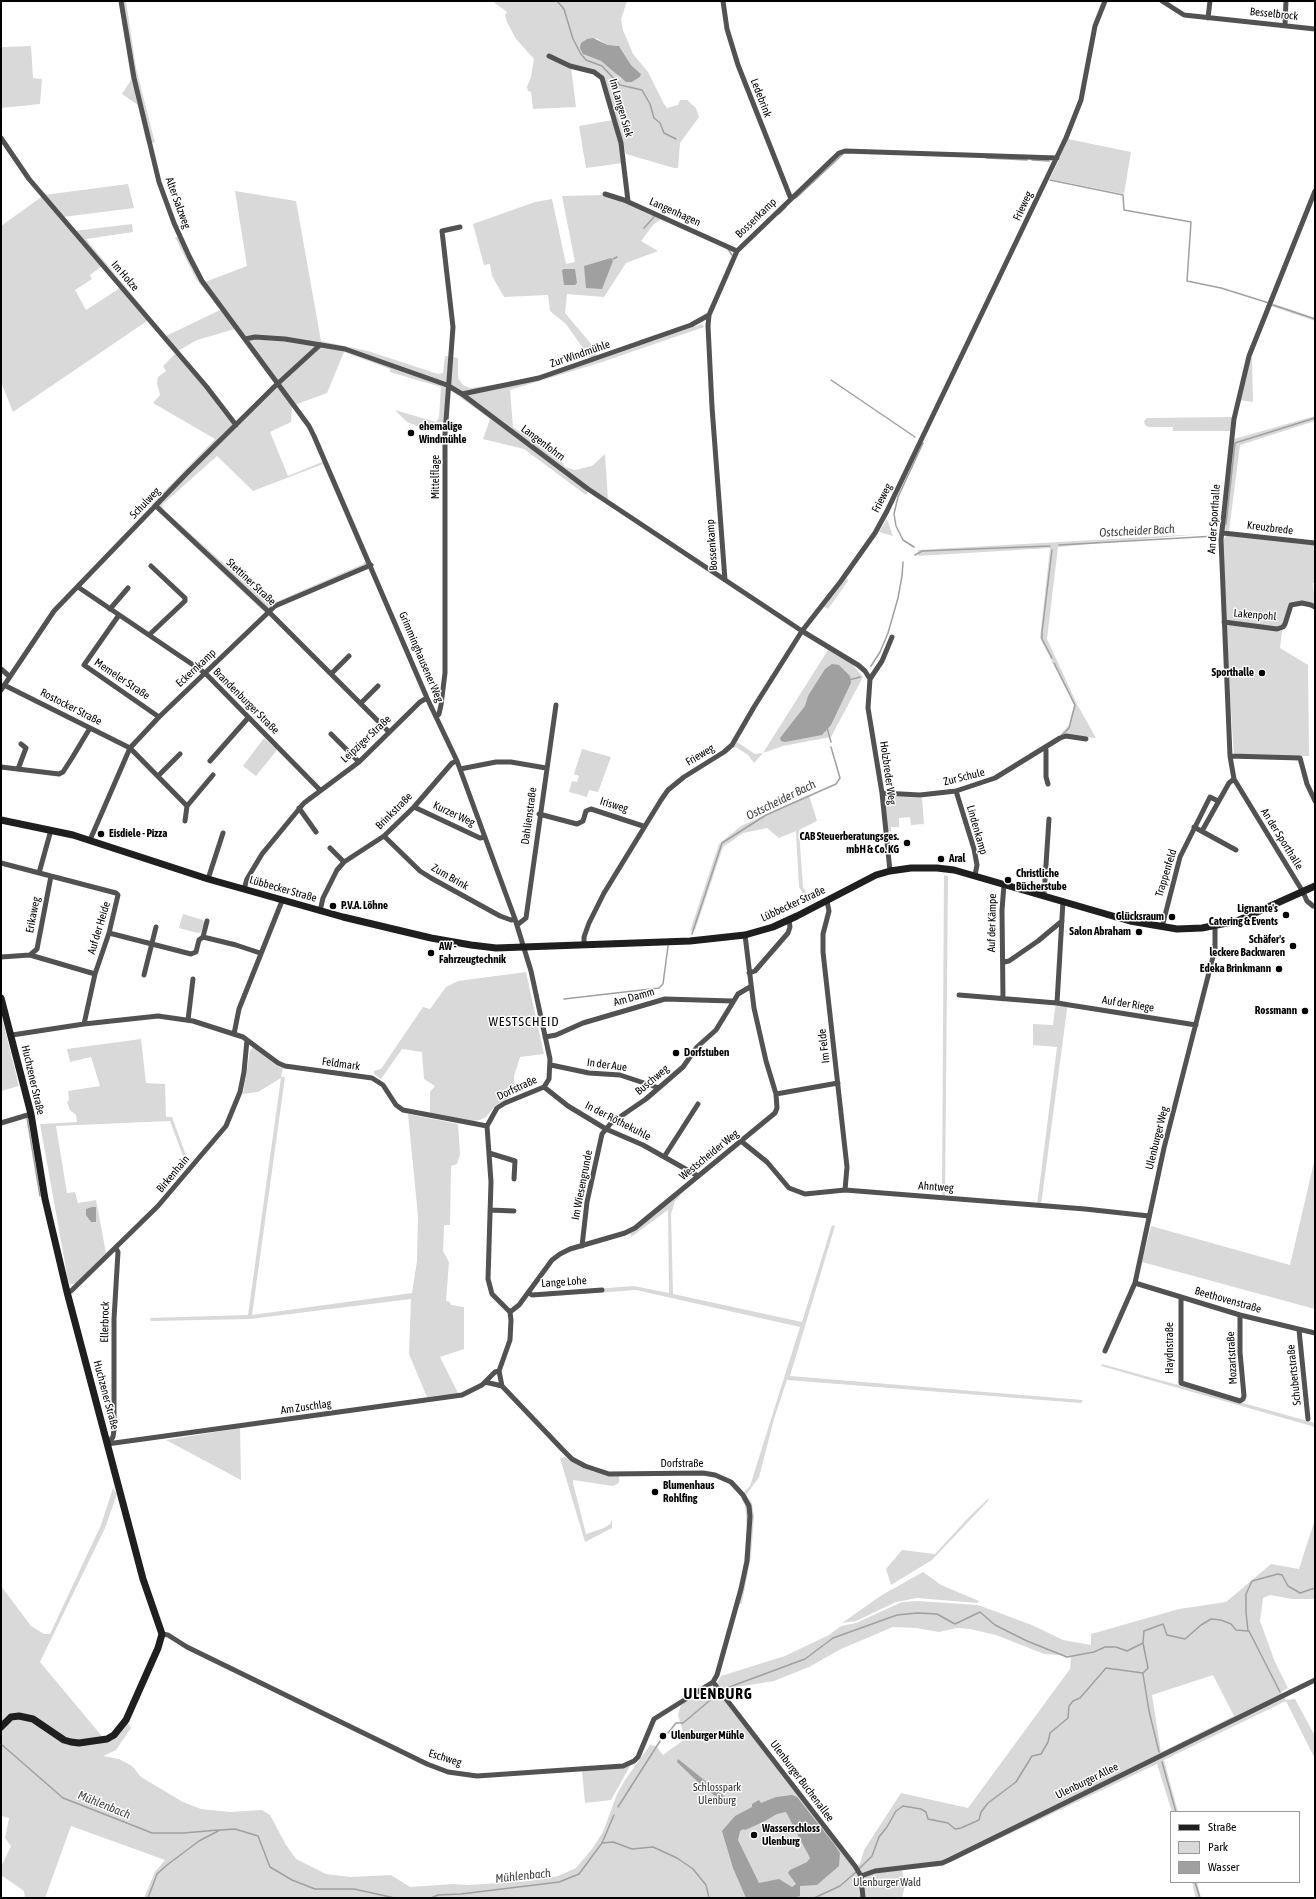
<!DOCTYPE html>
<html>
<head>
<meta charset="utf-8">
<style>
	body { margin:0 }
	#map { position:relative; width:1316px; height:1899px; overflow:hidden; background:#fff; font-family:"Asap Condensed",sans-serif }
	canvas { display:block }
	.frame { position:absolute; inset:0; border:2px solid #000; pointer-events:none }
	.legend { position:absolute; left:1170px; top:1811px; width:130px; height:72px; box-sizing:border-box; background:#fff; border:1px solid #999; margin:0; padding:5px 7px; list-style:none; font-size:12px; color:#000 }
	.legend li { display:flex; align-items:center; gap:8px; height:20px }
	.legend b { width:20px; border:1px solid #999 }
</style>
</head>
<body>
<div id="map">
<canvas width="1316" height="1899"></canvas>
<div class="frame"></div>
<ul class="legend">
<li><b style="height:5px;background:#1f1f1f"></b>Straße</li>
<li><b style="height:11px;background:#d9d9d9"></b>Park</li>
<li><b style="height:11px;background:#a0a0a0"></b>Wasser</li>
</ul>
</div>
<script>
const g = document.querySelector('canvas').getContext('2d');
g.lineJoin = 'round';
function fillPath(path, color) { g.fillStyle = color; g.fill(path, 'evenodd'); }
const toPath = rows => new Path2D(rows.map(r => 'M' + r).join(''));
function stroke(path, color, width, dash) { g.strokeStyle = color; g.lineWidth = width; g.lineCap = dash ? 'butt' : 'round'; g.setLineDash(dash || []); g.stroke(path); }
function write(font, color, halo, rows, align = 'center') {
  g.font = font + ' "Asap Condensed",sans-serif'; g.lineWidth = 3; g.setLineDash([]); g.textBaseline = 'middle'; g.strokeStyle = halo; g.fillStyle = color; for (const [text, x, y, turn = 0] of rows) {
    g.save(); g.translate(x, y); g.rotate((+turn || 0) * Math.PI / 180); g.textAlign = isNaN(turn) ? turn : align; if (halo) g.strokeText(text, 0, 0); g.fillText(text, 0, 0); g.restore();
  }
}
const green = toPath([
	[119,1,126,1,136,68,155,143,146,141,138,105,122,94,131,80],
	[492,1,627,1,621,19,623,30,633,54,648,72,664,104,667,108,678,105,680,100,687,100,696,108,699,117,680,143,678,168,674,168,626,154,611,101,601,78,594,73,571,67,576,107,533,109,531,92,528,91,527,87,531,77,534,59,516,39,507,22,505,15,507,12],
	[596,38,608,45,619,46,631,65,641,74,640,77,632,82,621,79,613,70,601,61,583,54],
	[1,45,2,47,31,46,33,78,42,79,40,104,1,108],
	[613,120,620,143,623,163,586,168,579,126],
	[1068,139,1131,152,1124,194,1050,179],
	[128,184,134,208,63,217,74,231,132,224,133,232,86,239,166,336,220,310,196,279,175,237,180,237,205,282,247,266,235,191,296,201,321,341,368,351,438,374,443,373,445,356,458,358,458,378,463,385,470,388,521,381,590,358,566,324,550,311,548,295,504,297,492,276,490,264,484,265,473,224,535,202,552,199,566,264,575,262,562,196,605,195,617,199,661,219,653,225,641,241,658,251,626,263,604,297,567,294,565,313,592,345,596,356,628,349,702,324,704,327,602,362,510,390,513,427,561,461,565,467,575,470,592,466,605,454,608,501,590,489,586,495,524,449,483,439,490,419,446,387,444,422,417,426,407,422,395,410,436,422,439,418,441,387,390,372,390,369,344,352,327,393,292,406,291,422,270,432,288,476,327,460,372,563,274,605,265,613,151,505,215,439,153,403,160,395,157,383,158,377,166,371,163,366,175,354,147,321,13,412,1,382,1,226,44,195],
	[102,266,120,288,86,310,75,290,92,279,90,275],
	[235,329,275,382,236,423,178,351,197,340],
	[217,456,253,491,323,464,365,561,363,564,278,601,272,602,262,598,164,510,162,505],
	[1272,303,1315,318,1315,321,1271,306],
	[1250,357,1252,358,1253,402,1240,400],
	[1315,416,1315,421,1240,445,1229,531,1224,530,1234,439],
	[1233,417,1231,431,1173,431,1173,427,1148,427,1145,425,1144,421,1147,418],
	[887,519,893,536,879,532],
	[1200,534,1058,547,1047,639,1077,704,1096,738,1060,735,1069,725,1074,705,1040,638,1050,548,918,556,918,550],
	[1227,535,1315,545,1315,583,1313,583,1315,605,1295,603,1283,624,1280,648,1308,665,1309,756,1234,756,1228,668,1223,540],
	[847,578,848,581,828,609,823,606],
	[828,650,851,663,863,677,831,737,783,746,763,753,754,763,748,755,736,747,732,748,737,742,755,754,763,753],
	[264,738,277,750,256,776,243,766],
	[582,749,611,757,598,792,589,790,587,797,569,792,572,781,577,782,579,776,574,774],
	[809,795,817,821,799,830,803,887,811,901,808,902,799,887,796,831,779,838,767,828,743,833,723,847,695,930,690,931,719,844,741,826],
	[888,796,922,798,924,824,911,825,910,817,899,818,899,827,891,827,891,831,887,831,885,798],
	[944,875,948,876,945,1196,942,1196],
	[183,914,203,920,204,923,201,932,198,933,179,928],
	[526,972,544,1054,520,1057,514,1076,515,1094,495,1106,486,1117,480,1120,472,1121,430,1114,430,1092,435,1086,424,1079,422,1052,402,1049,381,1079,374,1074,374,1071,381,1069,423,1007,430,1009,446,987,458,981],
	[1056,1000,1068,1002,1041,1205,1037,1205,1057,1047,1033,1045,1033,1024,1053,1025],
	[1,1014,19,1086,1,1091],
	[141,1039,146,1083,165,1084,166,1117,172,1117,188,1161,186,1164,170,1121,56,1126,67,1193,75,1192,78,1203,96,1200,106,1253,75,1284,70,1284,68,1280,40,1124,77,1122,76,1115,70,1110,67,1102,69,1100,68,1091,100,1086,91,1057,70,1062,67,1049],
	[253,1047,277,1066,283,1068,281,1077,285,1077,252,1315,412,1293,417,1261,418,1216,408,1114,458,1124,460,1154,457,1164,451,1166,450,1225,444,1225,443,1251,449,1262,446,1301,450,1302,451,1305,464,1307,464,1349,440,1357,458,1393,427,1397,409,1354,411,1299,250,1319,151,1321,150,1318,248,1315,281,1078,258,1092,243,1094,250,1051],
	[1315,1158,1315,1309,1142,1262,1151,1226,1290,1265],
	[679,1195,681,1195,675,1201,671,1214,673,1294,802,1322,832,1225,835,1226,790,1376,1083,1400,1081,1403,787,1380,774,1419,759,1477,746,1495,752,1503,754,1517,751,1556,742,1603,734,1607,743,1570,747,1529,745,1505,741,1498,746,1495,744,1492,750,1486,800,1327,636,1290,541,1297,542,1293,634,1286,669,1293,668,1210,631,1237,631,1233],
	[1102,1364,1315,1423,1315,1427,1101,1366],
	[240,1428,241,1480,166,1440],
	[565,1457,581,1467,594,1472,619,1475,619,1483,613,1486,573,1480,573,1483,586,1534,604,1528,610,1524,612,1519,612,1528,585,1542,560,1458],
	[113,1488,117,1494,105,1528,40,1662,106,1741,128,1723,131,1728,116,1750,103,1756,119,1759,132,1766,141,1777,183,1802,201,1809,230,1812,262,1810,270,1815,286,1845,296,1859,326,1874,350,1877,391,1875,410,1887,453,1884,468,1885,529,1881,558,1876,576,1868,592,1849,603,1832,617,1794,625,1780,650,1745,656,1746,663,1755,685,1739,678,1715,681,1705,707,1688,716,1690,717,1683,721,1676,785,1656,829,1635,841,1626,856,1623,902,1602,918,1601,978,1605,1032,1625,1063,1640,1091,1645,1091,1634,1179,1609,1226,1602,1271,1564,1299,1569,1315,1519,1315,1599,1292,1599,1270,1595,1263,1598,1260,1621,1275,1662,1288,1688,1281,1692,1286,1700,1295,1699,1315,1736,1315,1759,1286,1701,1164,1760,1178,1812,1172,1812,1157,1764,942,1866,902,1869,905,1885,902,1898,144,1898,155,1872,165,1860,71,1826,45,1898,25,1898,24,1891,1,1875,1,1867,11,1846,5,1838,9,1818,1,1816,1,1586,31,1626,44,1634,50,1634,101,1525],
	[893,1627,916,1628,939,1632,957,1628,970,1629,996,1635,1044,1654,1071,1656,1070,1669,968,1808,901,1793,864,1850,860,1864,853,1867,721,1696,731,1688,774,1681,809,1667,841,1649],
	[1213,1675,1234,1716,1161,1752,1152,1695],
	[989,1498,988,1501,932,1560,891,1585,886,1569,902,1550,935,1554,970,1516],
	[923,1572,941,1585,979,1601,978,1603,917,1598,896,1602,856,1621,842,1623,882,1595],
	[630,1766,611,1800,585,1803,582,1771],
	[1192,1882,1197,1882,1201,1898,1196,1898]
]);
const water = toPath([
	[593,38,608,45,619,46,631,65,641,74,640,77,632,82,626,82,601,61,583,54,580,48,581,43,587,39],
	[611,258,613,261,602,289,586,288,584,266],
	[564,269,575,269,577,283,575,285,564,285,562,270],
	[832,664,839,665,850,676,851,683,831,725,822,735,785,742,781,741,780,738,805,706,808,696,825,669],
	[92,1207,96,1207,96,1222,91,1222,86,1215,86,1209],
	[678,1759,728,1799,731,1802,729,1806,703,1787,677,1762],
	[792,1795,797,1797,808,1811,834,1844,840,1853,839,1866,817,1885,800,1886,800,1896,793,1898,746,1898,733,1868,722,1831,735,1816,752,1807,752,1804,759,1800,761,1803,776,1797],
	[786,1812,810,1858,807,1862,790,1870,788,1873,796,1884,792,1887,779,1879,759,1883,738,1840,740,1831,744,1829,745,1830,763,1822,777,1814]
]);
const stream = toPath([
	[557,1,564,9,573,39,581,54,586,60,602,66,620,85,642,90,650,104,654,118,660,123,664,133,676,139],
	[986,158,1027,160],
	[1032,160,1049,161],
	[1050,180,1123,195,1124,210,1191,222,1187,281,1221,288,1269,303],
	[796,198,843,154],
	[779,214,786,207],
	[644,228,654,217],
	[728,249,732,255],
	[613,259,617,257],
	[1273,305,1315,319],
	[831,380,915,437],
	[1226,524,1235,443,1315,418],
	[1059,545,1216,536],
	[914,547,903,540,896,526,894,514,898,497,923,443],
	[915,555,922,551,1050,546],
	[1052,658,1042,639,1042,632,1052,550],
	[1054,663,1075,705,1069,728,1062,735],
	[871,666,880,652,888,633,898,598,902,576,903,562],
	[849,680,860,677],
	[827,728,831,742],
	[692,934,722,843,766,815,836,784,840,778,831,747],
	[564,999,659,988,663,984,668,946],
	[27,1118,40,1196],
	[1249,1631,1280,1692],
	[1143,1674,1149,1711,1159,1752],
	[724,1689,805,1659,833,1638,897,1615,917,1613,937,1614,955,1624,980,1612,995,1625,1027,1641,1067,1657,1094,1652,1105,1647,1116,1647,1127,1651,1143,1643],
	[668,1733,676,1723,683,1723,714,1697],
	[1,1744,63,1798,137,1827,152,1833,184,1833,218,1830],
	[1162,1762,1176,1812],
	[618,1807,660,1741],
	[602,1843,613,1842,632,1849,653,1847,677,1858,693,1869,706,1885,709,1898],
	[859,1869,872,1856,879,1837,887,1827,896,1811,903,1806,921,1809,926,1812,928,1819,948,1823,955,1829,961,1828,979,1820,981,1812,988,1803,1016,1782,1032,1756,1041,1754,1048,1742,1050,1733,1068,1718,1069,1706,1073,1701,1080,1698,1106,1668,1143,1673,1148,1668,1143,1643,1144,1631,1163,1624,1167,1635,1185,1639,1201,1625,1211,1619,1221,1620,1231,1624,1236,1630,1248,1631,1246,1612,1246,1594,1252,1581,1278,1574,1282,1575,1288,1586,1300,1593,1315,1588],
	[1195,1882,1200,1898],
	[148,1898,157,1874,167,1865,199,1841,220,1830,235,1829,258,1836,270,1867,292,1880,315,1889,354,1889,395,1898],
	[431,1898,438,1895,461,1894,559,1882,579,1874,602,1843,614,1815],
	[814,1898,840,1886,856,1872]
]);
const minor = toPath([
	[121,1,134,78,159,182,174,223,189,256,202,281,309,426,314,436,427,698,457,761,515,919,531,971,550,1059,549,1079,544,1087,505,1103,497,1108,487,1126,491,1182,488,1279,492,1294,510,1312,511,1320,510,1340,499,1371,502,1386,562,1449,572,1459,585,1466,609,1474,703,1473,715,1475,731,1482,743,1495,749,1506,750,1516,747,1561,741,1589,717,1675,713,1682,654,1719,638,1757,634,1761,623,1766,477,1776,448,1772,427,1764,187,1647,168,1635,162,1634],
	[723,1,727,29,738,65,791,199],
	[1162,1,1184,15,1315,29],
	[1208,18,1210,1],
	[1285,25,1286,1],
	[549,56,570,66,594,72,602,78,621,143,628,201],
	[1,138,29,179,206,386,236,425],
	[605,194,624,200,737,251],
	[245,339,255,337,285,339,345,349,447,385,462,394,588,489,802,631,858,665,865,671,870,679],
	[462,394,539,378,691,325,709,315],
	[156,506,269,612,389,732],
	[1223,533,1315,543],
	[725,580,712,407,708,326,709,315,737,251,839,153,845,151,1057,158],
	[78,587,205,673,320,790],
	[110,609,128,588],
	[119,615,84,665,159,717],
	[1224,622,1277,629,1283,627,1285,624,1291,605,1302,603,1311,605,1315,607],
	[149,635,185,601,185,598,151,566],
	[1,669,9,676],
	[332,673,349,656],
	[4,685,130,748,187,806,185,821],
	[1,690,54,611,187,473,274,387,320,345],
	[361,703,378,686],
	[436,717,439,714,441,705,445,673,445,434,453,327,442,231,460,227],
	[331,734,359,762],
	[1045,747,1046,750,1046,777,1048,784],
	[1230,756,1300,758,1307,784,1315,801],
	[210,761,248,718],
	[1,767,59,774,63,772,72,758,90,728],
	[18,769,26,748,21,744],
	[460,769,496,762,511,762,546,768],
	[158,776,180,754],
	[956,791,974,849,977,865,975,875],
	[882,793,920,795,956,791,995,778,1060,738,1066,736,1086,739],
	[187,806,213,775],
	[414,807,480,838,485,837],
	[299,808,316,832],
	[539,814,577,824,583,821,586,811,591,809,643,826],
	[1194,827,1236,850],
	[1202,831,1229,783,1234,779],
	[384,836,420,871,431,878,500,916,511,920,515,919],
	[90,840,130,748,159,717,275,606,371,565],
	[330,848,344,862],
	[1,863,116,893,118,895,109,933,95,974,84,1024],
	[890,871,882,793,868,708,870,679,882,661,892,637],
	[39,873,51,830],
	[208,879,223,833],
	[244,889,247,879,262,854,304,803,359,762,420,702,427,698],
	[1044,895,1049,819],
	[827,901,829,911,823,934,823,952,847,1167,845,1190],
	[1313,906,1307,901,1303,892,1234,779,1230,756,1221,540,1234,419,1249,356,1315,191],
	[320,911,323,898,337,870,344,862,384,836,414,807,452,763,457,761],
	[517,925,526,918,556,705],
	[1162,927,1180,857,1210,797,1218,801],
	[109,933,191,954,196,952,199,940,203,937,236,945,260,953],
	[203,937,207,921],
	[584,945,584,937,589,923,604,893,661,800,668,790,684,777,724,752,732,745,754,707,802,631,841,581,875,533,887,511,1066,138,1081,100,1095,26,1105,1],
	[30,955,37,949,51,876],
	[1,957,30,955,95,974],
	[1004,962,1009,961,1038,941,1062,921],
	[749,973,755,971,788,933,790,927,789,920],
	[144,975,156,927],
	[959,995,1057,1003,1196,1025],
	[1003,999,1002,910,1004,884],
	[1057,1003,1063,901],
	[188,1020,193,979],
	[234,1034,239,1009,282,901],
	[12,1035,84,1024,158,1016,193,1021,243,1037,278,1063,285,1066,372,1078,383,1085,396,1105,403,1110,487,1126],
	[545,1037,556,1035,583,1023,665,999,732,1001],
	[551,1065,589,1073,620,1075,659,1088],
	[544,1087,568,1106,606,1129,643,1145,698,1176],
	[776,1094,838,1083],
	[1,1123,31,1114],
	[741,1141,767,1162,789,1188,805,1194,845,1190,1085,1209,1149,1216],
	[489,1153,515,1161,514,1179],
	[664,1157,698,1104],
	[490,1210,514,1211],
	[582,1246,587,1202,602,1134,611,1123,646,1099,683,1067,697,1047,716,1030,738,994,750,987],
	[1135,1283,1240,1315,1315,1333],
	[67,1292,71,1291,158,1206,226,1126,240,1092,244,1072,247,1040],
	[529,1293,532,1295,602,1290],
	[1181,1297,1181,1383,1240,1401,1243,1399,1244,1396,1240,1352,1240,1315],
	[510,1312,519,1305,552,1260,560,1254,570,1249,625,1233,635,1228,775,1113,777,1108,776,1094,766,1061,754,1008,745,935],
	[1299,1330,1308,1419],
	[1105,1351,1135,1283,1164,1148,1215,949,1215,926],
	[485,1382,502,1386],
	[107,1444,462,1395,482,1385,495,1372,499,1371],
	[107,1444,113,1437,114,1430,114,1319,118,1252,116,1248],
	[713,1682,855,1866,861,1876,863,1898],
	[861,1876,875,1871,942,1863,949,1860,1315,1680]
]);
const secondary = toPath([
	[1,820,73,835,208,879,343,917,431,938,471,945,496,948,690,941,745,935,773,927,797,916,876,875,890,871,911,868,937,868,954,870,1130,921,1177,929,1202,928,1237,921,1315,886],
	[1,998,31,1114,45,1199,67,1292,143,1579,162,1634,158,1648,126,1720,114,1735,107,1739,79,1743,71,1742,64,1740,33,1719,19,1716,11,1717,1,1727]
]);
const markers = [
	[411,433,4,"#000"],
	[1262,673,4,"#000"],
	[101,834,4,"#000"],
	[907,843,4,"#000"],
	[941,859,4,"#000"],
	[1008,880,4,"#000"],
	[333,906,4,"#000"],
	[1286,915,4,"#000"],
	[1172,917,4,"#000"],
	[1139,932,4,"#000"],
	[1293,946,4,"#000"],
	[431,953,4,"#000"],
	[1279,969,4,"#000"],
	[1305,1011,4,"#000"],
	[676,1053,4,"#000"],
	[655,1492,4,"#000"],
	[663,1736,4,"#000"],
	[754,1835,4,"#000"]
];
const streetNames = [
	["Besselbrock",1274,14,6],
	["Ledebrink",761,98,69],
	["Im Langen Siek",621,108,74],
	["Alter Salzweg",178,203,70],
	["Frieweg",1023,206,-65],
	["Langenhagen",675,212,24],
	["Bossenkamp",756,218,-44],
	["Im Holze",125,276,49],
	["Zur Windmühle",580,354,-19],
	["Langenfohrn",543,443,37],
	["Mittelflage",436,477,-90],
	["Frieweg",882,498,-63],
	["Schulweg",145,503,-46],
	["An der Sporthalle",1214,519,-86],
	["Kreuzbrede",1270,528,7],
	["Bossenkamp",712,545,-94],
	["Stettiner Straße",251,582,43],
	["Lakenpohl",1255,615,5],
	["Grimminghausener Weg",421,657,67],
	["Eckernkamp",196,668,-43],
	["Memeler Straße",122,679,34],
	["Brandenburger Straße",246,701,45],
	["Rostocker Straße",71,707,27],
	["Leipziger Straße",366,739,-43],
	["Frieweg",700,755,-31],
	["Holzbreder Weg",888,773,82],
	["Zur Schule",964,777,-14],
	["Irisweg",614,805,17],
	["Brinkstraße",394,811,-45],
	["Kurzer Weg",454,814,25],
	["Dahlienstraße",529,816,-82],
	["Lindenkamp",977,830,74],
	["An der Sporthalle",1282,839,58],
	["Trappenfeld",1166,873,-73],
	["Zum Brink",450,877,30],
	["Lübbecker Straße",283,889,16],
	["Lübbecker Straße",793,904,-25],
	["Erikaweg",33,915,-79],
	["Auf der Kämpe",992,923,-89],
	["Auf der Heide",99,928,-73],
	["Am Damm",634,997,-16],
	["Auf der Riege",1128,1004,9],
	["Im Felde",824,1046,-97],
	["Feldmark",341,1064,8],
	["In der Aue",607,1065,8],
	["Huchzener Straße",33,1080,77],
	["Buschweg",652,1080,-40],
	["Dorfstraße",517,1088,-25],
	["In der Röthekuhle",618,1121,27],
	["Ulenburger Weg",1157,1138,-76],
	["Westscheider Weg",709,1155,-39],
	["Birkenhain",173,1174,-50],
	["Im Wiesengrunde",582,1185,-79],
	["Ahntweg",936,1187,4],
	["Lange Lohe",564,1282,-4],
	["Beethovenstraße",1228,1300,16],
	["Ellerbrock",105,1322,-89],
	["Haydnstraße",1170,1348,-90],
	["Mozartstraße",1232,1358,-93],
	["Schubertstraße",1294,1375,-96],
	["Huchzener Straße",106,1395,75],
	["Am Zuschlag",306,1407,-8],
	["Dorfstraße",682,1464],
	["Eschweg",445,1758,17],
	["Ulenburger Buchenallee",802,1781,53],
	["Ulenburger Allee",1087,1781,-26]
];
const poiNames = [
	["ehemalige",419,427],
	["Windmühle",419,440],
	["Sporthalle",1254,673,"right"],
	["Eisdiele - Pizza",109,834],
	["CAB Steuerberatungsges.",899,837,"right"],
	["mbH & Co. KG",899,850,"right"],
	["Aral",949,859],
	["Christliche",1016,874],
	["Bücherstube",1016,887],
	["P.V.A. Löhne",341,906],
	["Lignante's",1278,909,"right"],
	["Catering & Events",1278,922,"right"],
	["Glücksraum",1164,917,"right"],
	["Salon Abraham",1131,932,"right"],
	["Schäfer's",1285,940,"right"],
	["leckere Backwaren",1285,953,"right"],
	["AW -",439,947],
	["Fahrzeugtechnik",439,960],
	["Edeka Brinkmann",1271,969,"right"],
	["Rossmann",1297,1011,"right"],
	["Dorfstuben",684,1053],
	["Blumenhaus",663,1486],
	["Rohlfing",663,1499],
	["Ulenburger Mühle",671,1736],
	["Wasserschloss",762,1829],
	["Ulenburg",762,1842]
];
const parkNames = [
	["Schlosspark",717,1788],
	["Ulenburg",717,1801],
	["Ulenburger Wald",887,1883]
];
const waterNames = [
	["Ostscheider Bach",1137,531,-3],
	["Ostscheider Bach",781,800,-26],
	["Mühlenbach",104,1805,22],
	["Mühlenbach",523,1876,-6]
];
const quarterNames = [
	["WESTSCHEID",524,1022]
];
const districtNames = [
	["ULENBURG",718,1694]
];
fillPath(green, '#d9d9d9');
fillPath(water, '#a0a0a0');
stroke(stream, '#a0a0a0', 1.5);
stroke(minor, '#525252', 5);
stroke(secondary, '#1f1f1f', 7);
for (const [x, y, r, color] of markers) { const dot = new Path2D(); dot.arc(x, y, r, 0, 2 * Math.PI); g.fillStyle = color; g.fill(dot); stroke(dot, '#fff', 1.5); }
write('11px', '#000', '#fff', streetNames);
write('bold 11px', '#000', '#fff', poiNames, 'left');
write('11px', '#303030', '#fff', parkNames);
write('italic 12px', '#414141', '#fff', waterNames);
g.letterSpacing = '1px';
write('13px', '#000', '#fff', quarterNames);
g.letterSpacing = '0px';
g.letterSpacing = '1px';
write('bold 15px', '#000', '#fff', districtNames);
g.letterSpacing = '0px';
</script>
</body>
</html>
